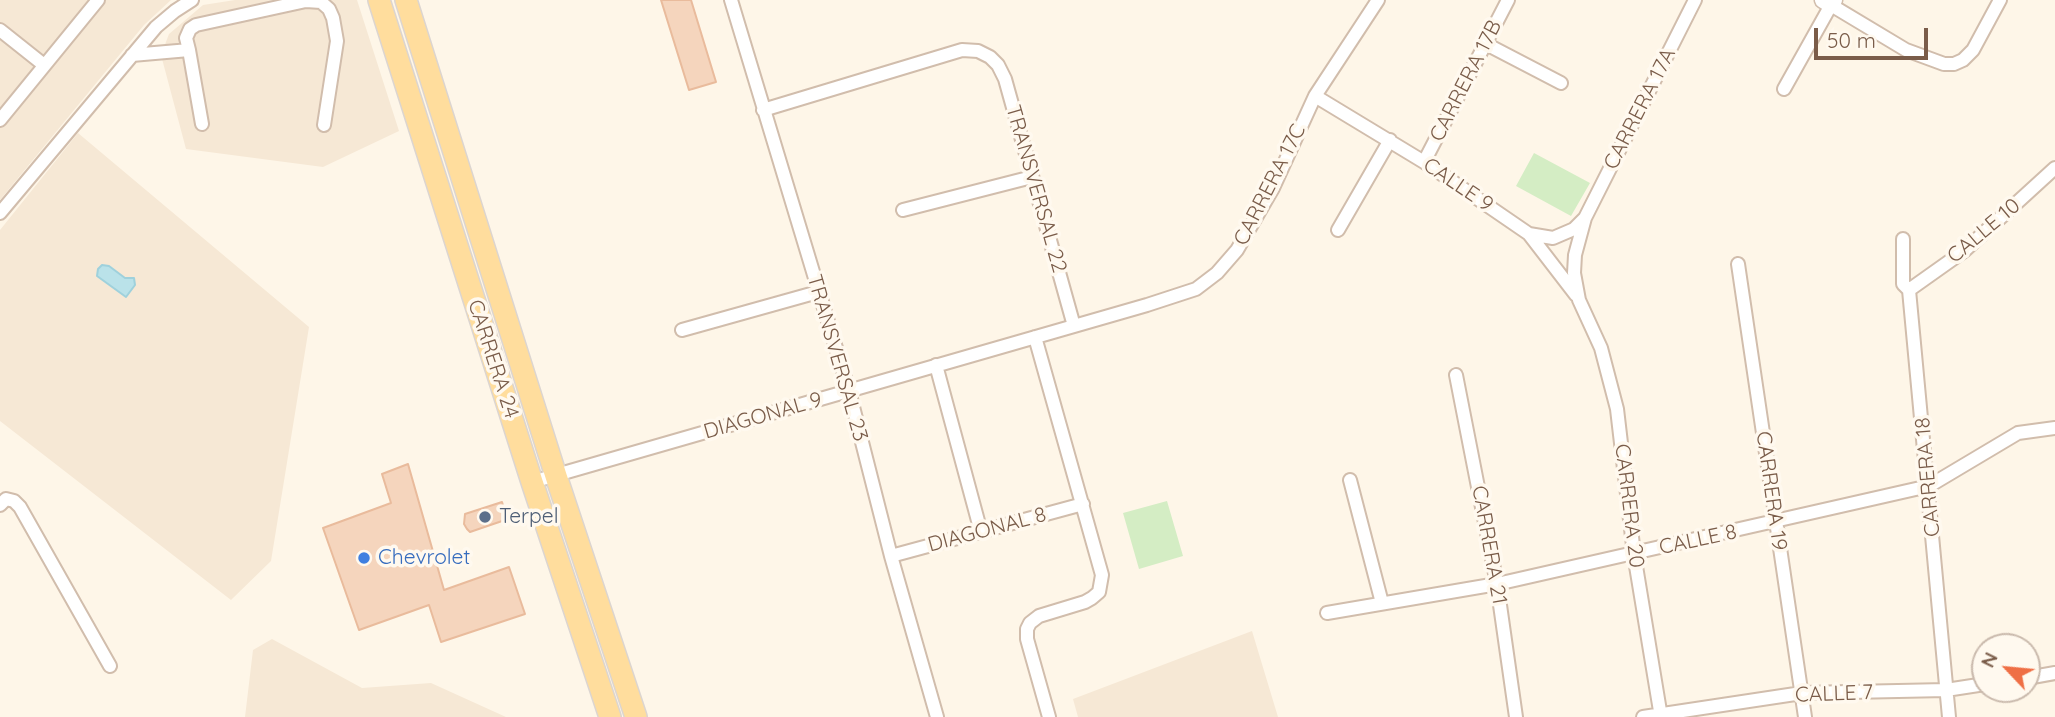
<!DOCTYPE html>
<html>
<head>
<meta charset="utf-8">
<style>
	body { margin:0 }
	#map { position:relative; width:2055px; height:717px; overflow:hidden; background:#fef6e8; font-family:Quicksand,sans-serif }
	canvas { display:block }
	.north { position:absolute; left:1971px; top:633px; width:70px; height:70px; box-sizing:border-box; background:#fff9ef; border:2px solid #cabaad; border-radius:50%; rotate:296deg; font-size:19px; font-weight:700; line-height:28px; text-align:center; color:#7a5c49 }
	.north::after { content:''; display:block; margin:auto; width:24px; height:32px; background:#ef6f45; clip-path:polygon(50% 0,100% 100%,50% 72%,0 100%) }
	.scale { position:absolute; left:1814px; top:28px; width:114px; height:32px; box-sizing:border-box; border:4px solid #7a5c49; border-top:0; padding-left:9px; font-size:21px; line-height:24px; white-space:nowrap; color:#7a5c49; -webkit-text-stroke:5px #fff9ef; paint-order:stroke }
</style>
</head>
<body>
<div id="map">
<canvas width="2055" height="717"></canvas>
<div class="north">N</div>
<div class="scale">50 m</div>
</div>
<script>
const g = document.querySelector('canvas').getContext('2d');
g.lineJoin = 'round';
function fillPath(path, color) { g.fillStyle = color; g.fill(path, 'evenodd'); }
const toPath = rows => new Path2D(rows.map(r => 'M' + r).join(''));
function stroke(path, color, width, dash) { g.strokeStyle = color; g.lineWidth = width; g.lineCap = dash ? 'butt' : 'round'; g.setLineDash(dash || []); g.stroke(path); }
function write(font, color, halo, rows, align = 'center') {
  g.font = font + ' Quicksand,sans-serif'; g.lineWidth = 7; g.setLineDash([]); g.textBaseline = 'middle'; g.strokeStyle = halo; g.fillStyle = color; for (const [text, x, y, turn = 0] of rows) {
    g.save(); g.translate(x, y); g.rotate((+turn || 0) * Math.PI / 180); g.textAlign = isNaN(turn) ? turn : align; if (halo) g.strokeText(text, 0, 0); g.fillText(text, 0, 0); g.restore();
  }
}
const residential = toPath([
	[0,0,171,0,144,25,0,200],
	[235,0,357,0,399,131,323,167,186,149,161,55,169,34,203,5],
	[78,133,309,327,271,561,231,600,0,421,0,230],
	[1252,631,1278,717,1078,717,1073,699],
	[272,639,362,688,431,683,506,717,245,717,253,650]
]);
const green = toPath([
	[1534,153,1590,183,1571,216,1516,186],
	[1167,501,1183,556,1139,569,1123,513]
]);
const water = toPath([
	[102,265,109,266,125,278,134,278,135,285,126,297,97,276,98,269,102,265]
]);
const building = toPath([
	[661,0,691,0,716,82,689,90,661,0],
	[408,464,444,590,509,567,525,614,441,642,429,605,359,630,323,528,391,503,382,474,408,464],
	[502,502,506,515,505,520,470,532,467,529,464,524,465,514,502,502]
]);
const minor = toPath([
	[731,0,849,391,891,556,937,717],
	[0,30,44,65],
	[1486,44,1561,83],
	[189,50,202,124],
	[132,55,189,50,186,38,190,29,196,25,306,1,321,2,329,9,333,18,337,41,324,125],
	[1784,89,1831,5,1906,50,1944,64,1954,64,1963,60,1973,50,2000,0],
	[1315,96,1424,162,1529,234,1576,295],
	[763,110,962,50,978,51,990,57,998,65,1005,79,1074,326],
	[0,120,98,0],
	[1424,162,1508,0],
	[903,210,1032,177],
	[0,213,156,27,175,11,192,0],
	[1338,230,1390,140],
	[1529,234,1553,238,1574,229,1585,218],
	[1903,239,1903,284,1909,290,1949,717],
	[1738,264,1805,717],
	[1909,290,1964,251,2055,168],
	[682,330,818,292],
	[1035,337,1102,575,1099,592,1092,598,1085,602,1039,616,1030,623,1027,629,1027,639,1049,717],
	[936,365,981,532],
	[1456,375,1497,584,1516,717],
	[1350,480,1382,603],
	[532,482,1147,305,1196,289,1217,273,1237,250,1273,188,1315,96,1378,0],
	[0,505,6,499,14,501,20,507,110,666],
	[891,556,1083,504],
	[1327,613,1497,584,1929,486,2018,433,2055,428],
	[2027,678,2055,673],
	[1643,717,1802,693,1946,690,1985,684],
	[1661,717,1634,554,1617,409,1601,348,1579,300,1574,273,1575,255,1585,218,1695,0]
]);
const tertiary = toPath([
	[1823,0,1831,5,1834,0]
]);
const primary = toPath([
	[379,0,532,482,610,717],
	[406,0,556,476,636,717]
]);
const markers = [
	[485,517,7,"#5c6f8a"],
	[364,558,7,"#3f7fe0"]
];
const streetNames = [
	["CARRERA 17B",1466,81,-63],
	["CARRERA 17A",1640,109,-63],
	["CARRERA 17C",1270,185,-63],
	["CALLE 9",1458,185,34],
	["TRANSVERSAL 22",1036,189,74],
	["CALLE 10",1984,231,-40],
	["TRANSVERSAL 23",837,358,74],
	["CARRERA 24",493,359,72],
	["DIAGONAL 9",763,416,-16],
	["CARRERA 18",1928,477,-95],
	["CARRERA 19",1771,491,82],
	["CARRERA 20",1629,506,83],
	["DIAGONAL 8",987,530,-15],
	["CALLE 8",1698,540,-12],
	["CARRERA 21",1489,545,80],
	["CALLE 7",1834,694,-2]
];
const serviceNames = [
	["Terpel",499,517]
];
const shopNames = [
	["Chevrolet",378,558]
];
fillPath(residential, '#f6e8d5');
fillPath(green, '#d4edc4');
fillPath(water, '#bae2e9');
stroke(water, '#9fd1dc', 2);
fillPath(building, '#f5d5bd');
stroke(building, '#e9bb9c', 2);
stroke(minor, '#d1bdac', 16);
stroke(tertiary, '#d1bdac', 19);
stroke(primary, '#dcd5d0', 24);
stroke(minor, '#fff', 12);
stroke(tertiary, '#fff', 16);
stroke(primary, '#ffdd9d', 21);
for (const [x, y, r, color] of markers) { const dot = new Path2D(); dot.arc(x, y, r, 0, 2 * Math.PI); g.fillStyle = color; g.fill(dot); stroke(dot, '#fff9ef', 2.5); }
write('21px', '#7a5c49', '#fff9ef', streetNames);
write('21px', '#4e5e75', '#fff9ef', serviceNames, 'left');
write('21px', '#366cbe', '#fff9ef', shopNames, 'left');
</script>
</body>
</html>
